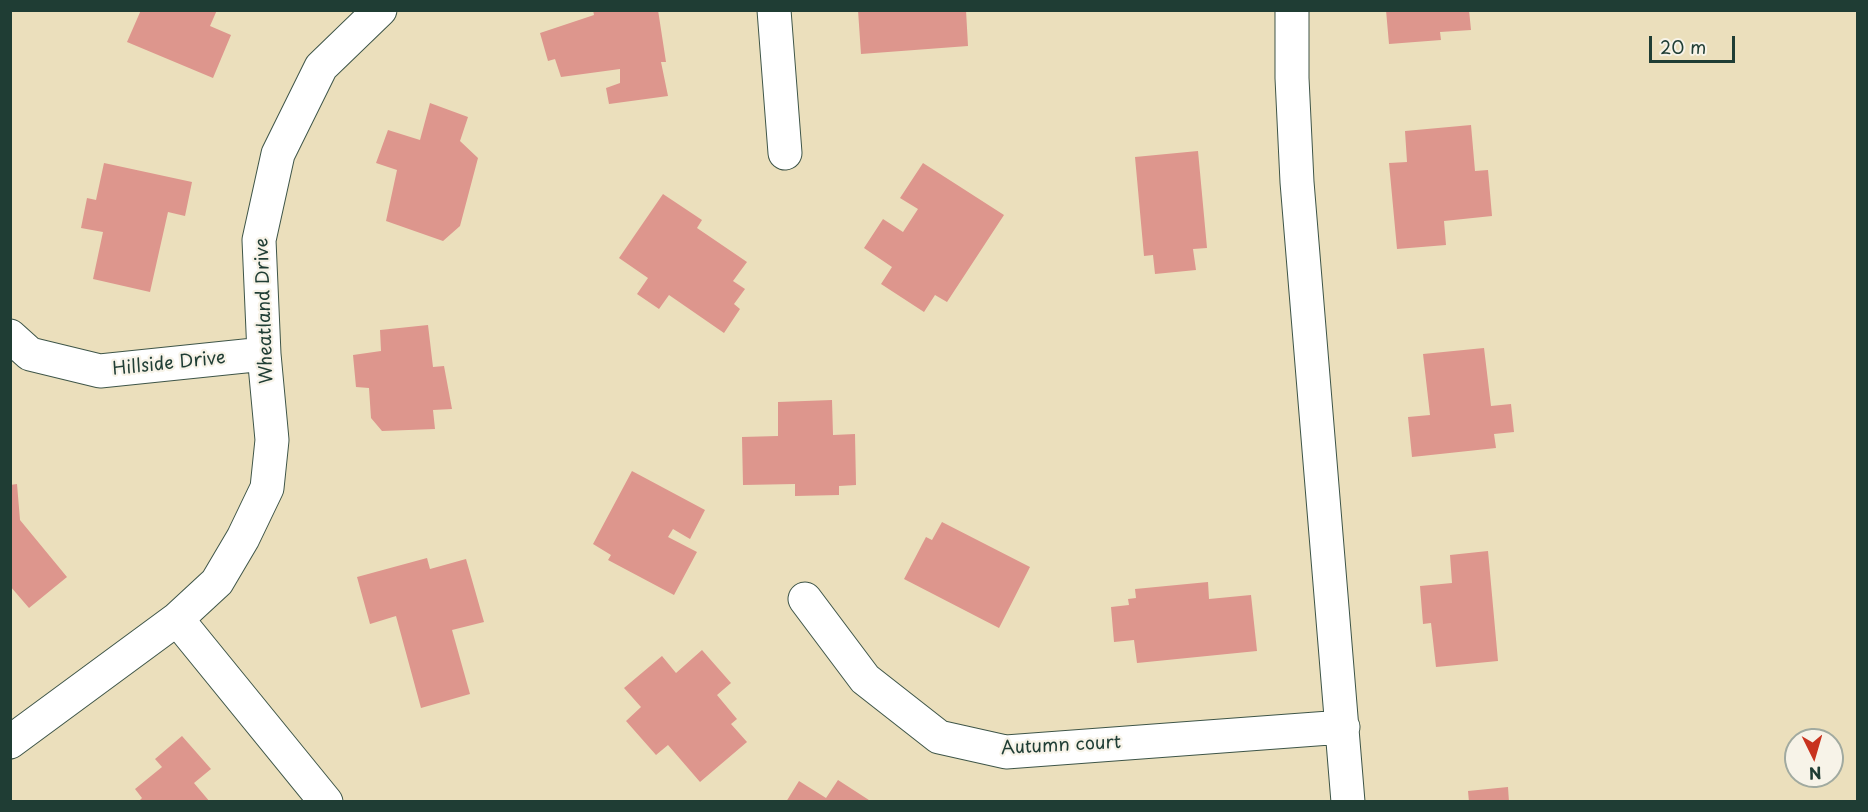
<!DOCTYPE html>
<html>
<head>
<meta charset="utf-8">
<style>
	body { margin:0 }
	#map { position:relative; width:1868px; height:812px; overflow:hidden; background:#ebdfbc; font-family:"Playpen Sans",sans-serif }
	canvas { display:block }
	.frame { position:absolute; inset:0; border:12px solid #1f3d34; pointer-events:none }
	.north { position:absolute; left:1784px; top:728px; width:60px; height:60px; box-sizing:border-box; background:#f7f3e8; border:2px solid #a1aaa0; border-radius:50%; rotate:175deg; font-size:16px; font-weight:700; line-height:24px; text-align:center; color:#1f3d34 }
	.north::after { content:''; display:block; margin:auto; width:21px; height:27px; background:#c8321e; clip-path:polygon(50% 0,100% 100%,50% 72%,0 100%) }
	.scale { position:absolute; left:1649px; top:36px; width:86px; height:27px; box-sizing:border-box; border:3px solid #1f3d34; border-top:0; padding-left:8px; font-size:18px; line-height:21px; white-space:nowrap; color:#1f3d34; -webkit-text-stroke:4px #f7f3e8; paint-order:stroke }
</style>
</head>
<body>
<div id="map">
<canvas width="1868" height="812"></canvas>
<div class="frame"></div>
<div class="north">N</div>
<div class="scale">20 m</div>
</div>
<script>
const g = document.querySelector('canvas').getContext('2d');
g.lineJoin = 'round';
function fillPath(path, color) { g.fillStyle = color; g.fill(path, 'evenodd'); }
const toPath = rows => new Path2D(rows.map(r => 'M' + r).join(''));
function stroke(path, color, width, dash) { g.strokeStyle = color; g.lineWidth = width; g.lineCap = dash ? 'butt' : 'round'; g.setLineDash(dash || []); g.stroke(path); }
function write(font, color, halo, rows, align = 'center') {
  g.font = font + ' "Playpen Sans",sans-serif'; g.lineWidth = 4.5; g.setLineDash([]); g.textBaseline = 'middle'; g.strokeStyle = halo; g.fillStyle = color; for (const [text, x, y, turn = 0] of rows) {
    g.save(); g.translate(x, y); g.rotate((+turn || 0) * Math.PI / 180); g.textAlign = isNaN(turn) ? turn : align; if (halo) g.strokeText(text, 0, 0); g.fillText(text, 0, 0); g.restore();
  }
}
const building = toPath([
	[141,10,217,10,210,26,231,35,213,78,127,42],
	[593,10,658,10,666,62,661,62,668,96,609,104,606,88,620,83,620,69,561,77,555,59,548,61,540,33,594,15],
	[858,10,966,10,968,46,861,54],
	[1386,10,1469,10,1471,30,1440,32,1441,40,1389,44],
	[430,103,468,117,460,141,478,158,460,226,443,241,386,221,397,170,376,163,388,130,420,140],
	[1471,125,1475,171,1488,170,1492,216,1444,221,1446,245,1397,249,1389,163,1407,162,1405,131],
	[1198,151,1207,248,1193,249,1196,270,1155,274,1153,255,1144,256,1135,157],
	[104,163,192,182,185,216,168,212,150,292,93,279,103,232,81,228,87,198,96,200],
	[923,163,1004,215,947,302,935,295,924,312,881,284,892,267,864,248,883,219,903,232,918,209,900,198],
	[663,194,702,220,697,228,747,262,733,281,745,289,734,304,740,309,724,333,669,295,659,309,637,294,648,278,619,258],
	[428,325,433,367,444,366,452,409,433,410,435,429,382,431,371,418,369,388,356,387,353,355,381,351,380,330],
	[1484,348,1491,406,1511,404,1514,432,1494,434,1496,448,1412,457,1408,417,1430,415,1423,354],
	[832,400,833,435,855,434,856,485,839,486,839,495,795,496,795,484,743,485,742,437,778,436,778,402],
	[632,471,705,510,690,539,673,529,668,537,697,552,674,595,608,560,611,555,593,544],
	[17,484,20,520,67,577,29,608,10,586,10,485],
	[942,522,1030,567,999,628,904,579,926,537,932,540],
	[1488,551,1498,661,1436,667,1431,623,1423,624,1420,586,1452,583,1450,555],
	[427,558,430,569,466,559,484,622,452,630,470,694,421,708,396,616,370,624,357,577],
	[1208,582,1209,599,1251,595,1257,651,1137,663,1134,640,1114,642,1111,607,1129,605,1128,599,1136,598,1135,589],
	[702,650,731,683,717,695,737,719,731,724,747,742,700,782,668,745,656,755,626,721,641,707,624,688,662,656,676,673],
	[182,736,211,769,194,783,210,802,138,802,142,798,135,789,162,767,155,759],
	[838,780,872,802,786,802,799,781,826,798],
	[1508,787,1509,802,1469,802,1468,791]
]);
const street = toPath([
	[774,10,785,153],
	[1292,10,1292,78,1297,182,1348,802],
	[10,336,30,354,100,371,264,354],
	[805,599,865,679,939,737,1006,752,1343,727],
	[177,619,217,582,243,538,267,488,272,440,264,354,259,240,278,154,321,67,380,10],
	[10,742,177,619,326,802]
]);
const streetNames = [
	["Wheatland Drive",265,311,-92],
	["Hillside Drive",169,364,-6],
	["Autumn court",1061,746,-3]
];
fillPath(building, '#dd968d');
stroke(street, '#3e5548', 35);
stroke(street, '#fff', 33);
write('18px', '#1f3d34', '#f7f3e8', streetNames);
</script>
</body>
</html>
